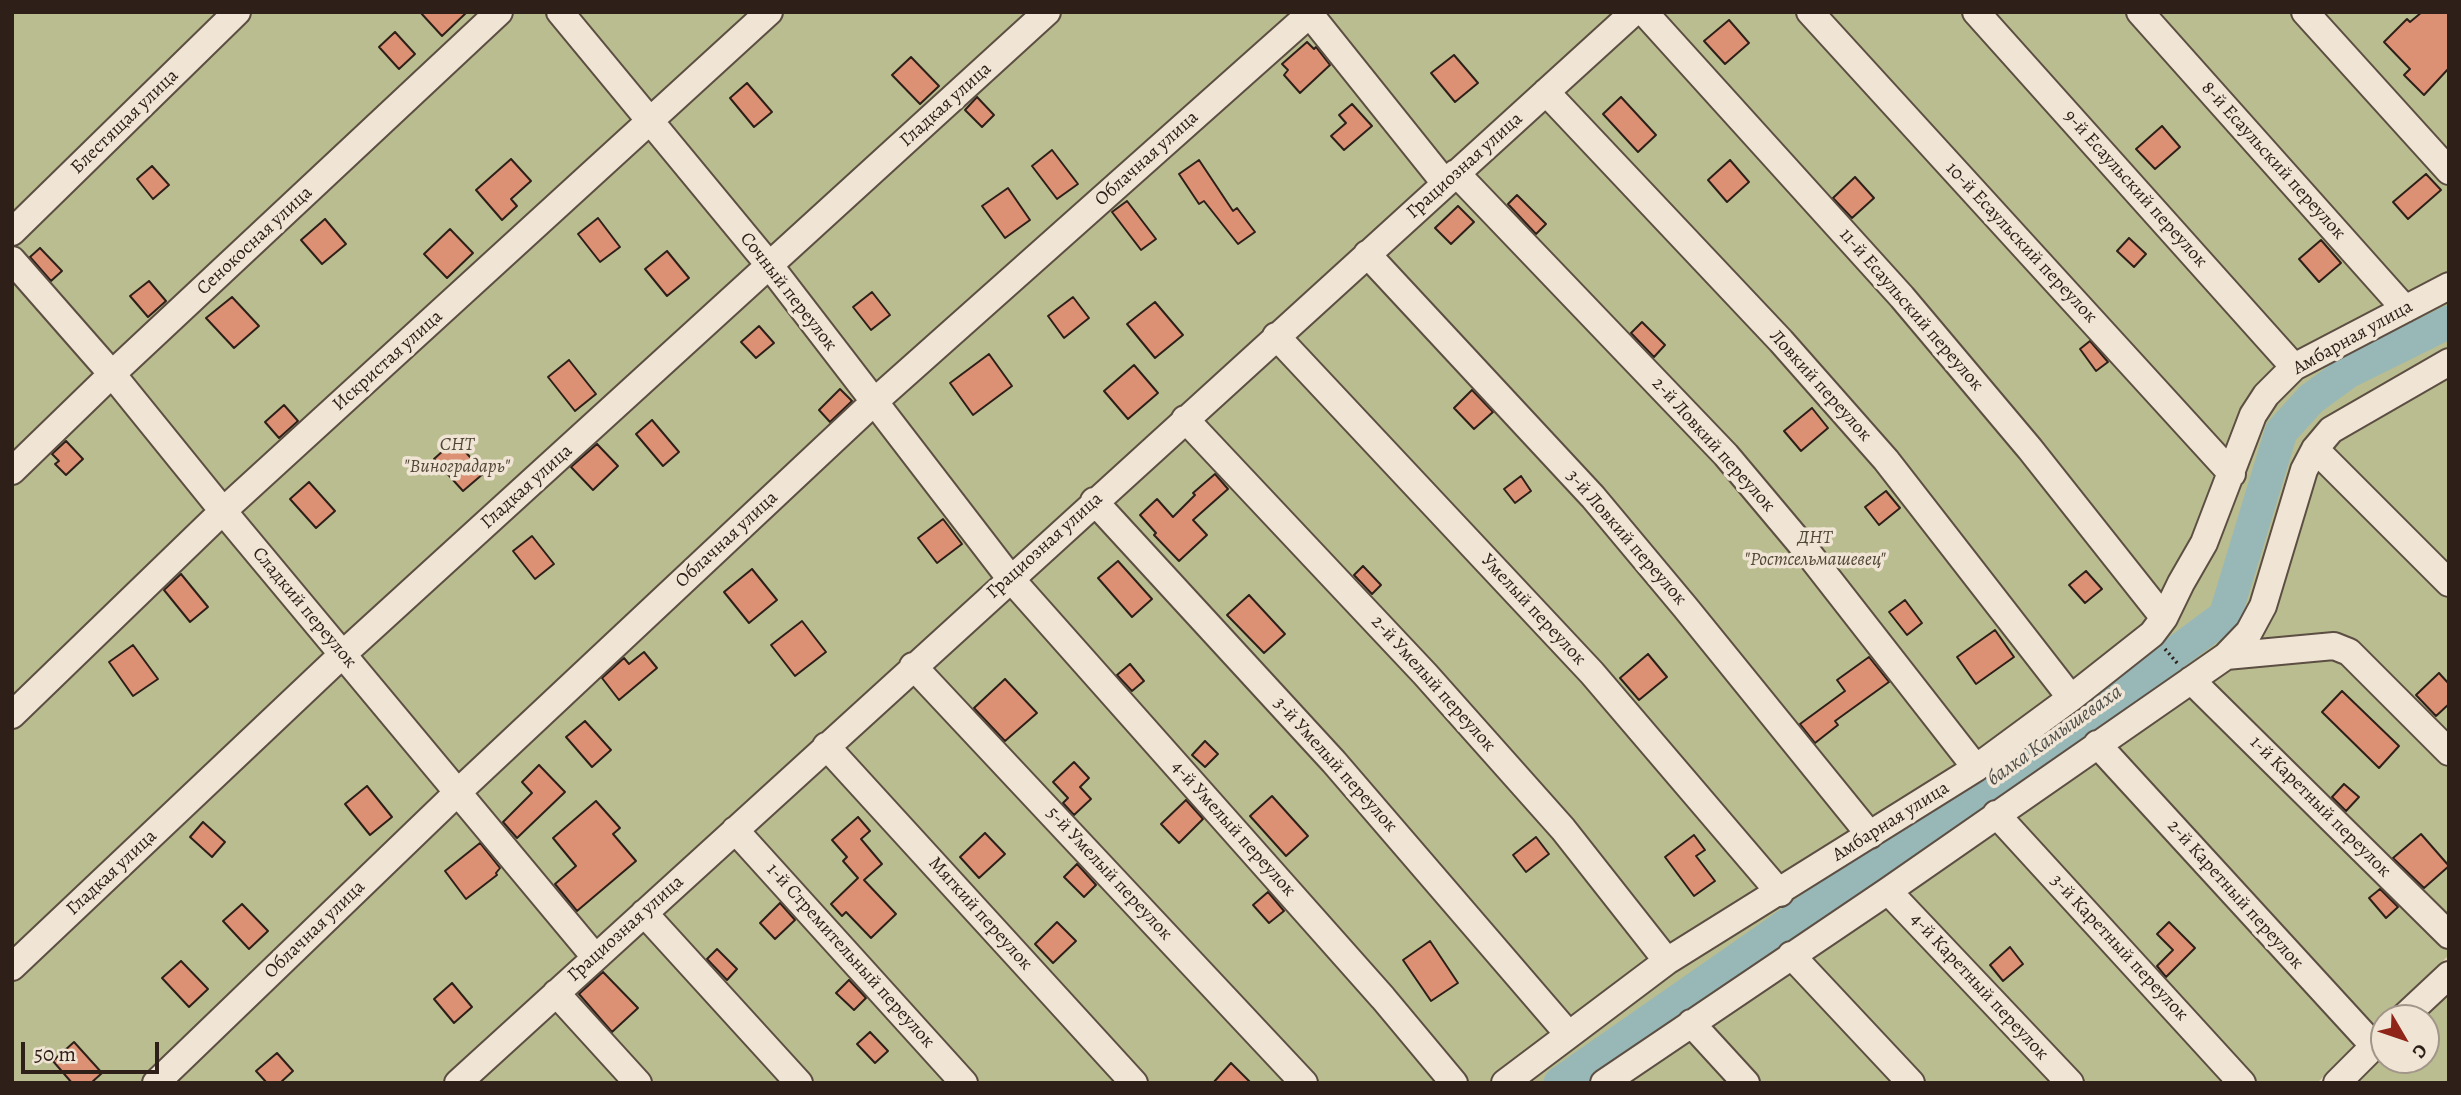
<!DOCTYPE html>
<html>
<head>
<meta charset="utf-8">
<style>
	body { margin:0 }
	#map { position:relative; width:2461px; height:1095px; overflow:hidden; background:#e8d7be; font-family:Alegreya,serif }
	canvas { display:block }
	.frame { position:absolute; inset:0; border:14px solid #2e2019; pointer-events:none }
	.north { position:absolute; left:2370px; top:1004px; width:70px; height:70px; box-sizing:border-box; background:#f0e5d5; border:2px solid #a2968a; border-radius:50%; rotate:129deg; font-size:19px; font-weight:700; line-height:28px; text-align:center; color:#2e2019 }
	.north::after { content:''; display:block; margin:auto; width:24px; height:32px; background:#8f2418; clip-path:polygon(50% 0,100% 100%,50% 72%,0 100%) }
	.scale { position:absolute; left:21px; top:1042px; width:138px; height:32px; box-sizing:border-box; border:4px solid #2e2019; border-top:0; padding-left:9px; font-size:21px; line-height:24px; white-space:nowrap; color:#2e2019; -webkit-text-stroke:5px #f0e5d5; paint-order:stroke }
</style>
</head>
<body>
<div id="map">
<canvas width="2461" height="1095"></canvas>
<div class="frame"></div>
<div class="north">С</div>
<div class="scale">50 m</div>
</div>
<script>
const g = document.querySelector('canvas').getContext('2d');
g.lineJoin = 'round';
function fillPath(path, color) { g.fillStyle = color; g.fill(path, 'evenodd'); }
const toPath = rows => new Path2D(rows.map(r => 'M' + r).join(''));
function stroke(path, color, width, dash) { g.strokeStyle = color; g.lineWidth = width; g.lineCap = dash ? 'butt' : 'round'; g.setLineDash(dash || []); g.stroke(path); }
function write(font, color, halo, rows, align = 'center') {
  g.font = font + ' Alegreya,serif'; g.lineWidth = 7; g.setLineDash([]); g.textBaseline = 'middle'; g.strokeStyle = halo; g.fillStyle = color; for (const [text, x, y, turn = 0] of rows) {
    g.save(); g.translate(x, y); g.rotate((+turn || 0) * Math.PI / 180); g.textAlign = isNaN(turn) ? turn : align; if (halo) g.strokeText(text, 0, 0); g.fillText(text, 0, 0); g.restore();
  }
}
const green = toPath([
	[12,12,2449,12,2449,955,2317,1083,12,1083],
	[2449,986,2449,1083,2348,1083,2384,1048,2384,1060,2426,1060,2426,1018,2416,1018]
]);
const river = toPath([
	[1560,1083,2140,679,2225,616,2281,432,2311,399,2348,372,2449,322]
]);
const building = toPath([
	[420,12,467,12,442,36,420,12],
	[2422,12,2449,12,2449,68,2424,95,2404,75,2410,69,2384,42,2407,19,2410,22,2422,12],
	[1729,20,1749,43,1725,64,1704,41,1729,20],
	[395,32,415,54,399,69,379,47,395,32],
	[1307,42,1314,49,1316,47,1330,65,1300,93,1284,75,1288,70,1282,64,1307,42],
	[1454,55,1478,83,1455,102,1431,73,1454,55],
	[911,57,939,86,920,104,892,75,911,57],
	[747,83,772,112,754,127,730,98,747,83],
	[977,97,994,115,982,127,965,110,977,97],
	[1621,97,1656,135,1638,152,1603,114,1621,97],
	[1352,104,1372,126,1344,150,1331,136,1346,123,1339,115,1352,104],
	[2162,126,2180,147,2155,169,2136,149,2162,126],
	[1052,150,1078,184,1057,199,1032,166,1052,150],
	[511,159,531,181,511,199,517,206,502,220,476,190,511,159],
	[1199,160,1233,211,1237,208,1255,232,1238,244,1204,201,1199,204,1179,174,1199,160],
	[1730,160,1749,182,1727,202,1708,180,1730,160],
	[152,166,169,185,153,199,137,179,152,166],
	[2426,174,2441,190,2408,219,2393,202,2426,174],
	[1855,177,1874,198,1852,218,1833,198,1855,177],
	[1008,188,1030,220,1005,238,982,206,1008,188],
	[1517,195,1546,224,1536,234,1508,204,1517,195],
	[1127,201,1156,239,1141,250,1112,212,1127,201],
	[1458,206,1474,222,1451,244,1435,228,1458,206],
	[598,218,620,247,600,262,578,234,598,218],
	[325,219,346,244,322,264,301,240,325,219],
	[450,229,473,253,447,278,424,254,450,229],
	[2129,238,2146,254,2134,267,2117,251,2129,238],
	[2321,240,2341,263,2319,282,2299,259,2321,240],
	[40,248,62,271,51,281,30,257,40,248],
	[667,251,689,278,667,296,645,269,667,251],
	[149,281,166,301,148,317,130,296,149,281],
	[872,292,890,315,871,330,853,307,872,292],
	[232,297,259,326,234,348,206,318,232,297],
	[1073,297,1089,318,1064,338,1048,316,1073,297],
	[1155,302,1183,335,1155,358,1127,324,1155,302],
	[1642,322,1665,345,1654,357,1631,333,1642,322],
	[759,326,774,343,756,358,741,342,759,326],
	[2090,341,2108,362,2096,371,2080,349,2090,341],
	[989,354,1012,386,973,415,950,383,989,354],
	[569,360,596,394,575,411,548,377,569,360],
	[1134,365,1158,393,1128,419,1104,391,1134,365],
	[840,389,852,401,830,422,819,410,840,389],
	[1472,390,1493,412,1474,429,1454,408,1472,390],
	[284,405,298,421,279,438,265,422,284,405],
	[1812,408,1828,428,1801,451,1784,431,1812,408],
	[652,420,679,452,663,466,636,434,652,420],
	[455,440,484,473,463,491,434,459,455,440],
	[66,441,83,459,66,475,55,464,59,461,52,454,66,441],
	[597,444,618,466,593,490,571,467,597,444],
	[1215,474,1228,489,1193,520,1207,535,1179,561,1154,535,1156,533,1140,515,1157,499,1173,517,1195,495,1193,493,1215,474],
	[1521,476,1531,491,1515,503,1504,489,1521,476],
	[309,482,335,511,316,528,290,499,309,482],
	[1886,491,1900,508,1879,525,1865,507,1886,491],
	[943,519,962,544,937,563,918,538,943,519],
	[532,536,554,564,535,579,513,551,532,536],
	[1118,561,1152,599,1132,617,1098,578,1118,561],
	[1363,566,1381,585,1372,594,1354,575,1363,566],
	[752,569,777,600,749,623,724,592,752,569],
	[2086,571,2102,589,2085,603,2069,585,2086,571],
	[181,574,208,607,190,622,164,590,181,574],
	[1249,595,1285,634,1264,653,1227,615,1249,595],
	[1905,600,1922,623,1907,635,1889,612,1905,600],
	[802,621,826,652,795,676,771,645,802,621],
	[1995,630,2014,657,1976,684,1957,657,1995,630],
	[133,645,158,679,133,696,109,662,133,645],
	[644,652,657,668,619,700,602,678,624,658,629,664,644,652],
	[1648,654,1667,677,1639,700,1620,678,1648,654],
	[1869,657,1889,682,1835,721,1838,725,1815,743,1800,724,1845,691,1837,680,1869,657],
	[1130,664,1144,681,1132,691,1117,675,1130,664],
	[2439,673,2449,684,2449,704,2436,716,2416,695,2439,673],
	[1005,679,1037,713,1005,741,974,708,1005,679],
	[2342,691,2399,746,2379,768,2322,712,2342,691],
	[585,721,611,750,592,767,566,737,585,721],
	[1205,741,1218,754,1205,767,1192,755,1205,741],
	[1074,762,1089,778,1080,787,1091,799,1074,815,1063,803,1068,798,1053,782,1074,762],
	[539,765,565,792,517,838,503,822,532,793,522,782,539,765],
	[2344,784,2359,797,2346,811,2332,797,2344,784],
	[367,786,392,817,370,835,345,804,367,786],
	[1272,796,1308,836,1286,856,1250,816,1272,796],
	[1186,800,1203,819,1179,843,1161,824,1186,800],
	[596,801,620,828,613,834,636,861,577,911,555,884,576,866,553,838,596,801],
	[858,817,870,831,861,839,882,864,864,880,896,914,871,938,846,912,842,916,831,904,858,878,843,861,847,857,832,840,858,817],
	[203,822,225,842,212,857,190,837,203,822],
	[985,833,1005,854,979,878,960,857,985,833],
	[2421,834,2449,866,2424,888,2393,858,2421,834],
	[1694,835,1705,850,1696,856,1715,881,1694,896,1665,857,1694,835],
	[1536,837,1549,854,1526,872,1513,855,1536,837],
	[480,843,500,868,496,873,497,875,466,899,445,871,480,843],
	[1077,864,1096,885,1084,897,1064,877,1077,864],
	[2380,889,2398,907,2386,918,2369,898,2380,889],
	[1268,892,1284,911,1269,923,1253,905,1268,892],
	[780,903,795,920,775,939,760,923,780,903],
	[242,904,268,931,249,949,223,921,242,904],
	[1057,922,1076,941,1053,963,1035,944,1057,922],
	[2169,922,2195,948,2166,977,2157,966,2173,950,2157,934,2169,922],
	[1430,941,1458,983,1431,1001,1403,960,1430,941],
	[2010,947,2023,964,2003,981,1990,965,2010,947],
	[717,949,737,969,727,980,707,959,717,949],
	[181,961,208,989,189,1007,162,978,181,961],
	[603,972,638,1008,612,1032,579,994,603,972],
	[849,980,866,998,854,1010,836,993,849,980],
	[452,983,472,1007,454,1023,434,999,452,983],
	[870,1032,888,1051,875,1063,857,1044,870,1032],
	[74,1042,102,1073,91,1083,72,1083,53,1061,74,1042],
	[277,1053,293,1071,280,1083,267,1083,256,1071,277,1053],
	[1231,1063,1251,1083,1213,1083,1231,1063]
]);
const path = toPath([
	[2165,649,2178,664]
]);
const minor = toPath([
	[560,12,770,266,1010,578,1383,998,1454,1083],
	[1308,12,1445,183],
	[1644,12,1902,297,2030,449,2164,618],
	[1810,12,2232,474],
	[1976,12,2294,367],
	[2140,12,2405,309],
	[2305,12,2449,171],
	[1546,92,1781,341,1886,460,2071,698],
	[1456,173,1726,455,1805,549,1976,768],
	[12,232,237,12],
	[1367,254,1593,497,1685,607,1870,835],
	[12,260,112,374,223,511,595,957],
	[1276,336,1592,673,1780,893],
	[1185,419,1425,674,1563,829,1667,961],
	[2315,449,2449,583],
	[12,471,112,374,499,12],
	[1094,501,1334,762,1569,1035],
	[2226,656,2334,646,2349,652,2449,752],
	[913,666,1304,1083],
	[2191,680,2449,935],
	[12,715,223,511,769,12],
	[2097,744,2374,1046],
	[826,746,1134,1083],
	[1996,814,2242,1083],
	[735,830,964,1083],
	[1888,891,2070,1083],
	[644,913,799,1083],
	[1791,955,1911,1083],
	[12,967,343,654,1047,12],
	[556,993,638,1083],
	[2403,1018,2449,975],
	[1691,1023,1746,1083],
	[156,1083,458,792,874,402,1312,12],
	[458,1083,1634,12],
	[1505,1083,1667,961,1976,768,2071,698,2152,634,2164,618,2181,583,2204,543,2253,415,2266,395,2294,367,2449,286],
	[1604,1083,1888,891,2226,656,2249,632,2263,606,2304,470,2315,449,2331,430,2449,362],
	[2337,1083,2384,1036]
]);
const streetNames = [
	["Гладкая улица",946,105,-42],
	["Блестящая улица",125,122,-44],
	["Облачная улица",1147,159,-42],
	["8-й Есаульский переулок",2273,161,48],
	["Грациозная улица",1465,166,-42],
	["9-й Есаульский переулок",2135,189,48],
	["Сенокосная улица",255,241,-43],
	["10-й Есаульский переулок",2021,243,47],
	["Сочный переулок",788,292,52],
	["11-й Есаульский переулок",1911,310,49],
	["Амбарная улица",2353,338,-29],
	["Искристая улица",388,361,-42],
	["Ловкий переулок",1820,386,48],
	["2-й Ловкий переулок",1713,445,48],
	["Гладкая улица",527,487,-42],
	["3-й Ловкий переулок",1626,538,49],
	["Облачная улица",727,540,-43],
	["Грациозная улица",1045,546,-42],
	["Сладкий переулок",304,608,50],
	["Умелый переулок",1533,610,47],
	["2-й Умелый переулок",1433,684,48],
	["3-й Умелый переулок",1335,765,48],
	["1-й Каретный переулок",2320,807,45],
	["Амбарная улица",1891,822,-32],
	["4-й Умелый переулок",1233,829,48],
	["Гладкая улица",112,873,-43],
	["5-й Умелый переулок",1109,874,47],
	["2-й Каретный переулок",2235,895,48],
	["Мягкий переулок",980,914,48],
	["Грациозная улица",626,929,-42],
	["Облачная улица",315,930,-44],
	["3-й Каретный переулок",2119,948,47],
	["1-й Стремительный переулок",850,956,48],
	["4-й Каретный переулок",1979,987,47]
];
const parkNames = [
	["СНТ",457,445],
	["\"Виноградарь\"",457,467],
	["ДНТ",1815,538],
	["\"Ростсельмашевец\"",1815,560]
];
const waterNames = [
	["балка Камышеваха",2055,736,-35]
];
fillPath(green, '#b9bd8f');
stroke(river, '#98b8b8', 33);
fillPath(building, '#dc9174');
stroke(building, '#2e2019', 2);
stroke(minor, '#5c4e42', 30);
stroke(path, '#2e2019', 3.5, [2, 3.5]);
stroke(minor, '#f0e5d5', 26);
write('19px', '#2e2019', '#f0e5d5', streetNames);
write('italic 19px', '#514736', '#f0e5d5', parkNames);
write('italic 21px', '#4e4e49', '#f0e5d5', waterNames);
</script>
</body>
</html>
